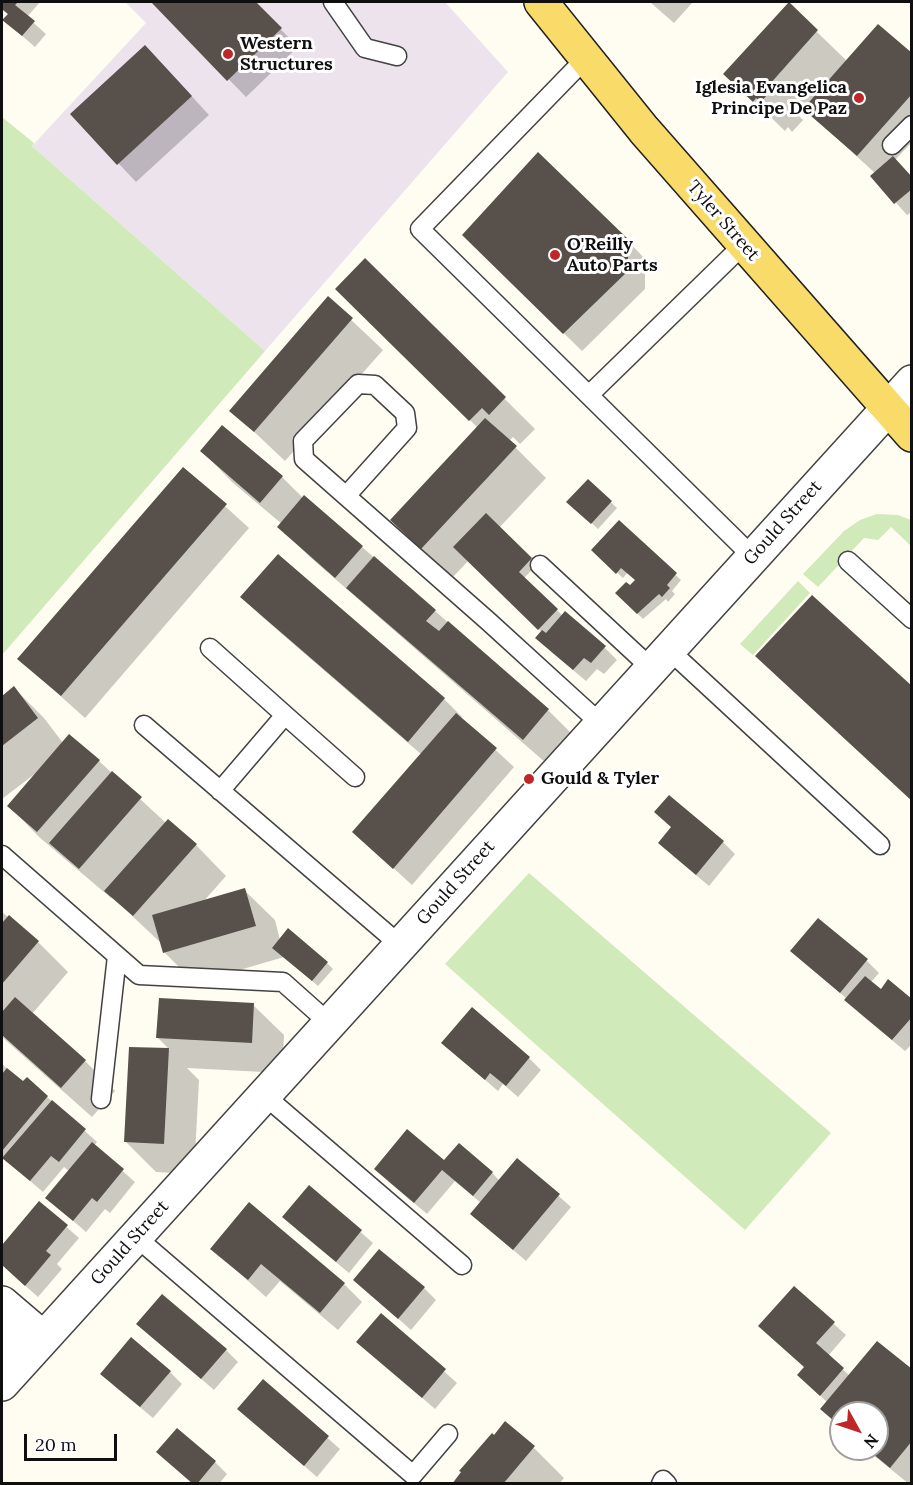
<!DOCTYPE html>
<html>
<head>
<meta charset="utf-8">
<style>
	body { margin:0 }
	#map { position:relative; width:913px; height:1485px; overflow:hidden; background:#fffdf1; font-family:Lora,serif }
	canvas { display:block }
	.frame { position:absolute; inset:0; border:3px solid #0f0f0f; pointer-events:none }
	.north { position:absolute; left:829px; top:1401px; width:60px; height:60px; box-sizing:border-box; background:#fff; border:2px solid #9f9f9f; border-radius:50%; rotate:130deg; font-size:16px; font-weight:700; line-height:24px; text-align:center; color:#0f0f0f }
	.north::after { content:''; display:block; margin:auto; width:21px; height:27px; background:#bf2627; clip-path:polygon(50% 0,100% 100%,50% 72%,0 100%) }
	.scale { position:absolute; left:24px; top:1434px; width:93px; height:27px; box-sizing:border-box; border:3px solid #0f0f0f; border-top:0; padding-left:8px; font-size:18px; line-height:21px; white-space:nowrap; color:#0f0f0f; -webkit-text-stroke:4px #fff; paint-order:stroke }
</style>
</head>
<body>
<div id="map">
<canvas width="913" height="1485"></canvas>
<div class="frame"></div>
<div class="north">N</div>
<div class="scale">20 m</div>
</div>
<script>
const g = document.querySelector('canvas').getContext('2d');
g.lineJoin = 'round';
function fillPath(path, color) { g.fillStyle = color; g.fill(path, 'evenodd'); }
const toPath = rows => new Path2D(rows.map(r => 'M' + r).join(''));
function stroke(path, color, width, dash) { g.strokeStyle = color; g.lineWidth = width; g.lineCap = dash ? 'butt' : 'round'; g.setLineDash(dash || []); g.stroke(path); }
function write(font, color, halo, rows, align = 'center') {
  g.font = font + ' Lora,serif'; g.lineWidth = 6; g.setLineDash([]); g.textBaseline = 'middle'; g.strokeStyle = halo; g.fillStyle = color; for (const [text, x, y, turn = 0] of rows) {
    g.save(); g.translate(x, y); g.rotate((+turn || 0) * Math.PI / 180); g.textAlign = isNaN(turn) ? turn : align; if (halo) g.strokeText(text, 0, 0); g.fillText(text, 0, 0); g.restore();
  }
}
const industrial = toPath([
	[125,2,445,2,508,72,265,351,32,146,146,23]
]);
const green = toPath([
	[2,117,34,143,32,146,265,351,2,655],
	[877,514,898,515,911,520,911,546,891,527,878,540,864,538,818,587,803,574,844,531,860,520],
	[798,581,810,593,753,655,740,644],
	[529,873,831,1133,745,1230,445,964]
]);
const shadow = toPath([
	[2,2,40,2,27,17,46,34,35,47,4,20,9,15,2,10],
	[153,2,254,2,298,47,246,97],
	[650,2,693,2,674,23],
	[789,5,847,61,912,55,912,142,895,160,912,177,912,212,907,215,872,176,876,174,805,109,799,116,803,120,792,132,788,127,785,131,726,74],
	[163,65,209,115,136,182,72,114],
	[464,235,627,240,645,259,645,289,582,351],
	[365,260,535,429,520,444,513,437,509,441,546,478,499,528,537,565,524,578,563,616,605,648,617,660,604,674,597,669,586,681,549,650,542,632,469,560,452,578,392,520,478,428,337,289],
	[328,298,383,350,285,461,231,410],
	[202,451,282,477,303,498,305,497,548,710,579,741,554,770,310,557,279,526,282,524,232,482],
	[184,469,249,528,85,718,19,659],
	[588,481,617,508,598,529,569,502],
	[619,522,681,580,672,591,675,594,668,602,666,599,643,619,617,593,630,587,636,580,628,572,623,578,593,550],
	[278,556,444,699,462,717,461,718,514,767,412,885,354,832,422,755,260,615,242,597],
	[757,656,912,688,912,801,780,679],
	[14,688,44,718,63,743,99,761,166,823,196,845,226,876,203,902,244,890,275,920,280,940,327,963,333,969,318,986,284,957,195,983,165,953,162,944,112,897,111,898,39,837,9,806,36,773,2,799,2,698],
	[723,842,735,854,709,886,672,855],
	[2,912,38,942,68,972,32,1014,85,1061,115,1091,92,1117,2,1037],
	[792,951,867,961,879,973,871,982,881,991,912,1001,912,1044,905,1051,858,1012,847,999],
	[253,1005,284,1035,282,1073,187,1068,199,1080,194,1174,156,1172,126,1142,131,1048,170,1050,158,1038],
	[456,1055,529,1058,541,1070,518,1097,503,1084,498,1091],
	[2,1064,23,1083,27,1079,97,1142,94,1146,135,1182,110,1213,105,1209,86,1232,47,1198,69,1171,64,1167,43,1192,2,1157],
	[518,1160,571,1207,526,1261,472,1214,481,1203,455,1181,427,1214,388,1181,445,1162,492,1173,500,1181],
	[309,1187,373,1243,349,1273,296,1229],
	[39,1203,79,1238,57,1264,62,1269,38,1297,2,1265,2,1247],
	[249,1204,344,1284,362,1302,338,1330,280,1281,266,1297,212,1249],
	[355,1280,424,1288,436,1300,411,1330],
	[794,1288,846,1335,828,1356,850,1376,912,1371,912,1480,909,1484,866,1449,877,1449,877,1413,841,1413,841,1428,822,1409,827,1402,811,1387,806,1367],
	[381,1315,457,1383,435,1409,358,1342],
	[138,1324,226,1350,238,1362,214,1390],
	[170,1372,182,1384,153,1418,114,1386],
	[263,1381,340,1449,317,1477,252,1421],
	[534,1448,564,1478,559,1484,454,1484,463,1473],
	[158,1452,215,1462,227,1474,219,1484,193,1484]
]);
const building = toPath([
	[2,2,18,2,15,5,35,21,22,36,2,20,8,14,2,9],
	[151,2,256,2,282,28,227,81],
	[789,2,818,30,769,85,773,88,761,102,756,98,753,102,723,74],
	[878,24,912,53,912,94,857,156,803,109],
	[145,45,192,96,117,165,70,114],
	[538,152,628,239,628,271,563,334,462,235],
	[893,156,912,177,912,189,894,204,870,176],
	[365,258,506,397,489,415,482,408,469,421,335,289],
	[328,296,353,318,254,432,229,411],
	[485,418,517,446,421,549,390,520],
	[222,425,283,476,260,503,200,451],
	[183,467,227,504,61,696,17,659],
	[588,479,612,501,591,524,566,502],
	[304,495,363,546,335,578,277,527],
	[486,513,532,558,519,572,558,609,538,630,453,547],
	[619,520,677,573,667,585,670,588,662,597,659,594,637,614,615,593,626,582,630,585,635,580,621,568,616,574,591,550],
	[278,554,445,698,408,742,240,597],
	[374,556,436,610,426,621,439,631,448,621,549,709,523,740,346,588],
	[812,595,912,686,912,801,755,656],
	[565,611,606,646,591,663,584,658,573,670,535,638,542,630,546,633],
	[14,686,38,718,2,746,2,696],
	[456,713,497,748,393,869,352,832],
	[69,734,100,760,37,832,7,806],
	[112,771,142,797,79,869,49,843],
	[669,795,724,841,696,875,658,843,671,827,654,812],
	[168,819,197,844,133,916,104,891],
	[245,888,256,926,163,953,152,915],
	[9,915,39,941,2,984,2,923],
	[818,918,868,959,840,993,790,951],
	[288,928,328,962,312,981,272,948],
	[865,976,881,989,888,979,912,999,912,1017,892,1040,844,1000],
	[15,997,86,1060,61,1088,2,1035,2,1012],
	[159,998,254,1003,252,1043,156,1038],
	[472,1007,530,1057,506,1086,490,1073,485,1080,441,1043],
	[129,1047,169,1048,164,1144,124,1142],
	[7,1068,23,1081,27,1077,48,1096,2,1151,2,1074],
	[52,1100,86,1129,59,1162,51,1156,30,1181,2,1158],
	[407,1129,444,1160,459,1143,493,1172,473,1196,442,1170,414,1203,374,1169],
	[92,1142,124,1169,97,1202,92,1198,73,1221,45,1198],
	[517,1158,560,1194,513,1250,470,1214],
	[309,1185,362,1230,336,1262,282,1217],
	[39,1201,68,1225,46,1251,51,1255,25,1286,2,1265,2,1245],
	[249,1202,345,1283,320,1313,261,1264,248,1280,210,1249],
	[379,1249,425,1287,398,1319,353,1280],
	[794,1286,835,1322,816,1343,844,1368,820,1396,797,1375,804,1367,758,1326],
	[162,1294,227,1349,201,1379,136,1324],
	[381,1313,446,1369,422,1398,356,1342],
	[131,1337,171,1371,140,1407,100,1374],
	[877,1341,912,1369,912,1441,890,1468,867,1449,877,1449,877,1413,841,1413,841,1427,820,1409],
	[263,1379,329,1436,304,1466,237,1409],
	[505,1421,535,1446,503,1484,452,1484,461,1472,459,1471,492,1433,494,1435],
	[177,1428,216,1461,197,1484,193,1484,156,1452]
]);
const lane = toPath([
	[333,2,365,48,397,56],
	[586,58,420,229,753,557],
	[892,145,912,125],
	[589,395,743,245],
	[346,496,407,428,405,413,375,385,358,384,303,441,304,459,346,496,488,621,601,724],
	[848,561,912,619],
	[540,565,651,668],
	[210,648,285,715],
	[668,649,880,845],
	[144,725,400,945],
	[220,791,285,715,355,777],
	[2,855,139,975,283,982,329,1023],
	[264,1095,462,1265],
	[101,1099,117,956],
	[136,1237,413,1475,448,1434],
	[661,1484,663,1480,667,1484]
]);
const street = toPath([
	[2,1303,43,1338],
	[2,1339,24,1359],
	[2,1384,912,382]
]);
const primary = toPath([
	[541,2,644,130,912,435]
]);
const markers = [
	[228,54,6,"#bf2627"],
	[859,98,6,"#bf2627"],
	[555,255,6,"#bf2627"],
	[529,779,6,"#bf2627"]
];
const poiNames = [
	["Western",240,44],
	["Structures",240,65],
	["Iglesia Evangelica",847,88,"right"],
	["Principe De Paz",847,109,"right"],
	["O'Reilly",567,245],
	["Auto Parts",567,266],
	["Gould & Tyler",541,779]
];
const streetNames = [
	["Tyler Street",723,221,49],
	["Gould Street",783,523,-48],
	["Gould Street",456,883,-48],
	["Gould Street",130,1243,-48]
];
fillPath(industrial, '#ede3ed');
fillPath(green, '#d1eaba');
fillPath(shadow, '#0003');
fillPath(building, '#58504b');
stroke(lane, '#424242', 21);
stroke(street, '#424242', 36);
stroke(primary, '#202020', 36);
stroke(lane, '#fff', 18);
stroke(street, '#fff', 33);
stroke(primary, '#f8db68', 33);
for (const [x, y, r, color] of markers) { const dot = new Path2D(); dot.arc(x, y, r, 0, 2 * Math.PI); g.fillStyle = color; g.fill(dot); stroke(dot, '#fff', 2); }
write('bold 18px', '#0f0f0f', '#fff', poiNames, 'left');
write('18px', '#0f0f0f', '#fff', streetNames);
</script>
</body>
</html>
